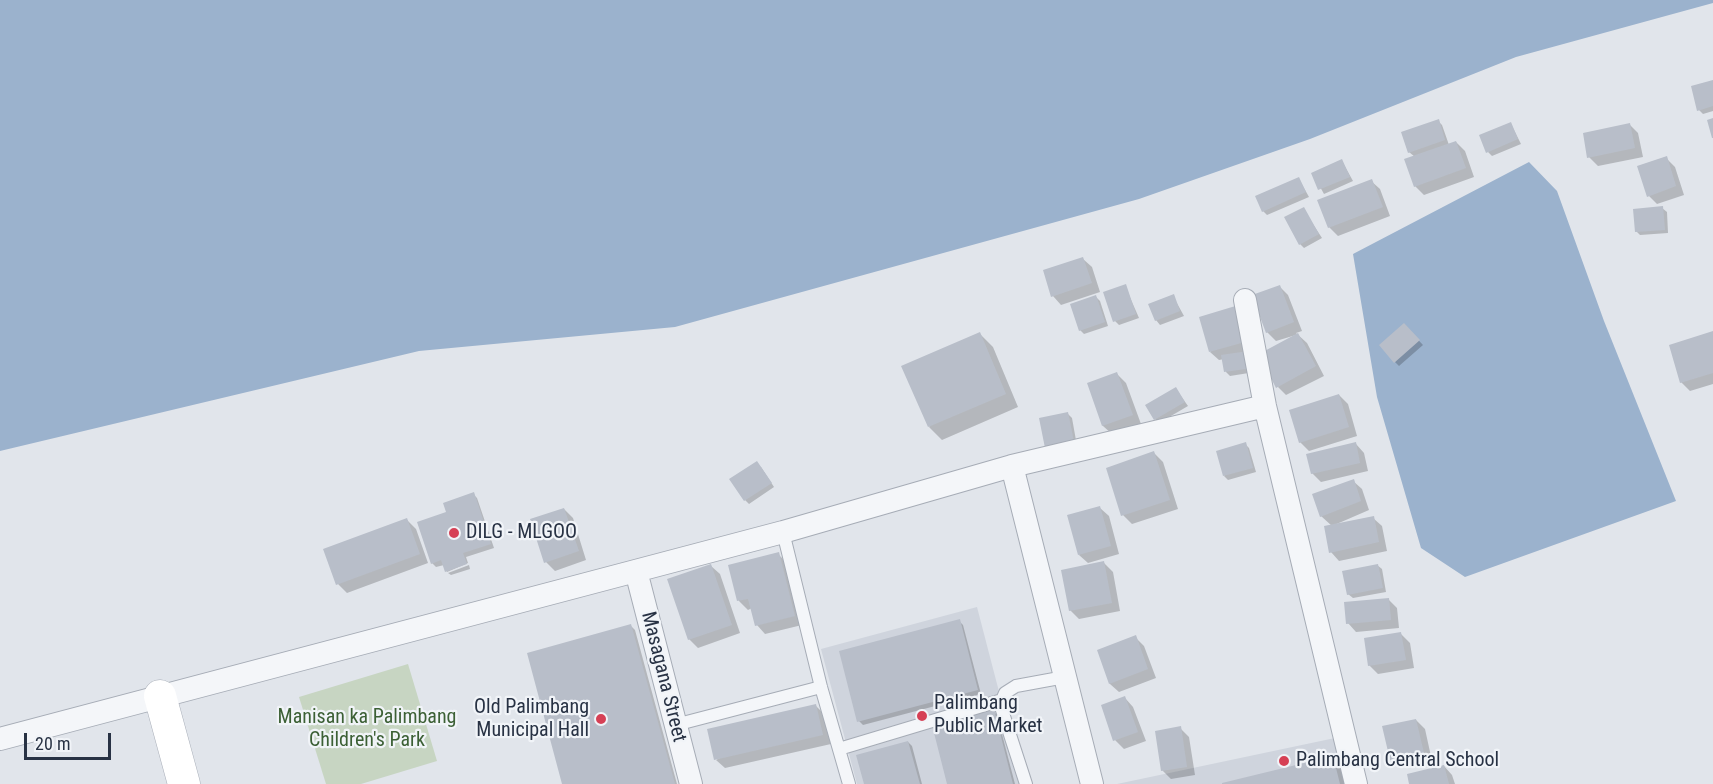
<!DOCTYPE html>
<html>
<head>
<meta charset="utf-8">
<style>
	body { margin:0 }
	#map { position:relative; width:1713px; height:784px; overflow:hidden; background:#e1e5eb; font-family:"Roboto Condensed",sans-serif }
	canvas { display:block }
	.scale { position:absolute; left:24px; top:733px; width:87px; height:27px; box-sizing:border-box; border:3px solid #283244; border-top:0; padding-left:8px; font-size:18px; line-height:21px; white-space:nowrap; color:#283244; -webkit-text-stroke:4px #f1f4f8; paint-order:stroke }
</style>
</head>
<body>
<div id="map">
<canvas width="1713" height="784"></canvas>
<div class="scale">20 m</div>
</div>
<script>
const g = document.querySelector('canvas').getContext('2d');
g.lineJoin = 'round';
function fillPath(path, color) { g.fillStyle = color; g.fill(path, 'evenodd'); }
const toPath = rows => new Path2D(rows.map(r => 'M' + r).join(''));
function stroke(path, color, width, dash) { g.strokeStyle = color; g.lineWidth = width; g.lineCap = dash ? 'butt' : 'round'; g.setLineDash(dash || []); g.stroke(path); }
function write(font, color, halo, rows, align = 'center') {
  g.font = font + ' "Roboto Condensed",sans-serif'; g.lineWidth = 4.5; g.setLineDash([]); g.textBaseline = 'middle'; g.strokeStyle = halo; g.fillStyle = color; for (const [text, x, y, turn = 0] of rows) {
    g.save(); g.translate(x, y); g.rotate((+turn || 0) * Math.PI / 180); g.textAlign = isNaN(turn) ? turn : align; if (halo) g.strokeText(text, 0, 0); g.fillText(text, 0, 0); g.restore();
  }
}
const built = toPath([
	[977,607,1023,784,857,784,821,649],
	[1335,738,1347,784,1117,784]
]);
const green = toPath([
	[408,664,437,761,361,784,326,784,299,697]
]);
const water = toPath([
	[0,0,1713,0,1713,3,1516,57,1310,139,1139,199,675,327,419,351,0,451],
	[1529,162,1557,191,1604,321,1676,501,1465,577,1421,548,1377,397,1353,254]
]);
const shadow = toPath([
	[1713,81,1713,111,1703,114,1699,110],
	[1438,121,1442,125,1449,145,1456,142,1465,151,1474,177,1424,195,1415,186,1415,157,1409,152],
	[1511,124,1521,144,1492,156,1488,152],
	[1630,125,1638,133,1643,157,1598,166,1589,157],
	[1666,158,1675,167,1684,195,1657,204,1649,196],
	[1342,161,1353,181,1324,194,1313,174],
	[1299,179,1309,197,1267,215,1263,211],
	[1371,181,1380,189,1390,216,1338,236,1329,227],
	[1662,208,1667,212,1668,233,1640,235,1636,231],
	[1303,209,1322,238,1304,248,1300,244],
	[1083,259,1092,267,1100,292,1061,305,1053,296],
	[1125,286,1139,318,1119,325,1115,321],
	[1280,287,1288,295,1302,331,1296,333,1307,343,1324,376,1286,395,1278,387,1296,335,1276,341,1267,332],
	[1173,296,1184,316,1160,325,1156,320],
	[1096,297,1100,301,1108,326,1084,334,1080,330],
	[1242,306,1255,372,1230,376,1226,372,1224,359,1219,360,1210,352],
	[1404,325,1423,345,1399,366,1395,362],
	[1713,333,1713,384,1690,391,1681,382],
	[980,334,993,347,1018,407,942,440,929,427],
	[1117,374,1126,383,1141,424,1112,434,1103,426,1089,384],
	[1176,389,1188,406,1159,423,1155,419],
	[1339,395,1348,404,1357,436,1309,451,1300,442],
	[1068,414,1072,418,1077,446,1050,451],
	[1245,444,1249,448,1256,472,1228,480,1224,476],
	[1356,444,1364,453,1368,471,1321,482,1312,473],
	[1154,453,1163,462,1178,509,1132,524,1123,515],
	[761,467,774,487,749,504,745,500],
	[1353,481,1362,489,1369,510,1332,526,1373,518,1382,526,1387,551,1339,561,1331,552,1332,526,1321,516],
	[473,494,477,498,494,548,466,557,468,563,447,572,444,565,436,567,432,563,448,513],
	[1100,508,1109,516,1119,554,1088,563,1079,555],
	[564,509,573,518,586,560,555,571,546,562],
	[407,520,416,529,428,563,347,593,338,584,325,550],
	[778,554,787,563,802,625,765,634,757,625,752,608,748,610,739,601,730,566],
	[1104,563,1113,572,1120,611,1079,619,1070,610],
	[469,565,470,569,451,575,448,573],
	[1377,565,1382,569,1386,592,1353,598,1348,594],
	[711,566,720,574,740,633,698,648,689,639],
	[1388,599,1397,608,1399,628,1356,632,1348,623],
	[959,621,963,625,981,694,863,725,859,721],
	[631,626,635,630,677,784,564,784],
	[1401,634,1410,643,1414,668,1378,674,1369,665],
	[1135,637,1144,646,1156,678,1119,692,1110,684,1098,651],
	[1125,698,1133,707,1146,741,1124,749,1115,740],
	[816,706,824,714,831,744,725,768,716,760],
	[993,711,997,715,1015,784,949,784],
	[1416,720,1425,729,1432,761,1400,768,1391,759],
	[1180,728,1189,737,1195,775,1171,779,1162,770],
	[908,742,912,746,922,784,865,784],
	[1333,757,1346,770,1349,784,1225,784],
	[1444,766,1452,775,1455,784,1411,784]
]);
const building = toPath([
	[1713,80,1713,106,1697,111,1691,86],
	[1713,118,1713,138,1712,138,1707,120],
	[1439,119,1445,140,1408,153,1401,132],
	[1511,122,1518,139,1486,153,1479,135],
	[1630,123,1635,148,1587,158,1583,133],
	[1456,141,1466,168,1414,187,1404,159],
	[1667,156,1676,186,1647,197,1637,166],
	[1342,159,1350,177,1318,190,1311,173],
	[1299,177,1306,192,1262,212,1255,196],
	[1372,179,1383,207,1328,228,1317,200],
	[1663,206,1665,230,1635,232,1633,209],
	[1304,207,1319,234,1299,245,1284,217],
	[1083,257,1092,283,1051,297,1043,270],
	[1126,284,1136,314,1113,322,1103,292],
	[1280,285,1294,322,1266,333,1252,295],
	[1174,294,1180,311,1155,321,1148,304],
	[1096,295,1105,322,1079,331,1070,304],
	[1242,304,1252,340,1209,352,1199,317],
	[1404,323,1420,340,1394,363,1379,345],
	[1713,331,1713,373,1680,383,1669,345],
	[980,332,1006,394,928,427,901,366],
	[1298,333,1316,366,1276,388,1259,354],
	[1249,351,1252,368,1224,372,1221,355],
	[1117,372,1133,415,1102,426,1087,383],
	[1176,387,1185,402,1154,420,1145,405],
	[1339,394,1349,427,1299,443,1289,410],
	[1068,412,1074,442,1045,448,1039,418],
	[1246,442,1253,468,1223,476,1216,451],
	[1356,442,1360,463,1311,474,1306,454],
	[1154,451,1170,500,1121,516,1106,468],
	[757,461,772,483,744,501,729,479],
	[1354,479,1361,501,1320,517,1312,494],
	[474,492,491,544,463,553,467,564,445,572,441,560,431,564,417,522,446,512,443,503],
	[1100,506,1111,546,1078,555,1067,515],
	[564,508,579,551,544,563,530,519],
	[1374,516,1379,542,1329,553,1324,526],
	[407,518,420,554,336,585,323,549],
	[779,552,795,616,755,626,748,599,737,601,728,565],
	[1104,561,1112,603,1069,611,1061,570],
	[711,564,732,625,688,640,667,579],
	[1378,564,1383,588,1347,595,1342,571],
	[1389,598,1391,620,1346,624,1344,602],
	[960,619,978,690,857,722,839,651],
	[631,624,675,784,562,784,527,653],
	[1401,632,1406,660,1368,666,1364,638],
	[1136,635,1148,669,1109,684,1097,650],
	[1125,696,1138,732,1113,741,1101,705],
	[816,704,823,735,714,760,707,729],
	[994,709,1013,784,947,784,932,725],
	[1416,719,1424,753,1390,760,1382,726],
	[1181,726,1187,767,1161,771,1155,731],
	[908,741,920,784,864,784,856,755],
	[1333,756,1340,784,1222,784,1222,783],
	[1444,765,1449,784,1409,784,1407,774]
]);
const lane = toPath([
	[783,532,821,687,849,784],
	[675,725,821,687],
	[839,749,1002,700],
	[1026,784,1001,707,1002,700,1005,693,1016,686,1065,677]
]);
const street = toPath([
	[1245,300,1265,406,1356,784],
	[1012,466,1092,784],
	[636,571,691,784],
	[0,739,783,532,1012,466,1265,406]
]);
const secondary = toPath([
	[160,696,184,784]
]);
const markers = [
	[454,533,6,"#d64055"],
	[922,716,6,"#d64055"],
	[601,719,6,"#d64055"],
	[1284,761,6,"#d64055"]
];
const poiNames = [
	["DILG - MLGOO",466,533],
	["Palimbang",934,704],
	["Public Market",934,727],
	["Old Palimbang",589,708,"right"],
	["Municipal Hall",589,731,"right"],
	["Palimbang Central School",1296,761]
];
const streetNames = [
	["Masagana Street",663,677,76]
];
const parkNames = [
	["Manisan ka Palimbang",367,718],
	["Children's Park",367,741]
];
fillPath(built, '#cfd4dd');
fillPath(green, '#c7d5c2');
fillPath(water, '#9bb2cd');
fillPath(shadow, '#0003');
fillPath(building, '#b8bec9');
stroke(lane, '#a6acb6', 14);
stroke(street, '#a6acb6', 24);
stroke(secondary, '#a6acb6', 33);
stroke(lane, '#f4f6f9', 12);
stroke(street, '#f4f6f9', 22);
stroke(secondary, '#fff', 32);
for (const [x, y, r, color] of markers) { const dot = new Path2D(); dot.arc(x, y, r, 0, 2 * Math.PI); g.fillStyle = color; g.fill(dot); stroke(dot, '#f1f4f8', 2); }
write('20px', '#283244', '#f1f4f8', poiNames, 'left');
write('20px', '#283244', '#f1f4f8', streetNames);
write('20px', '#3c6035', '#f1f4f8', parkNames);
</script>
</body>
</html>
